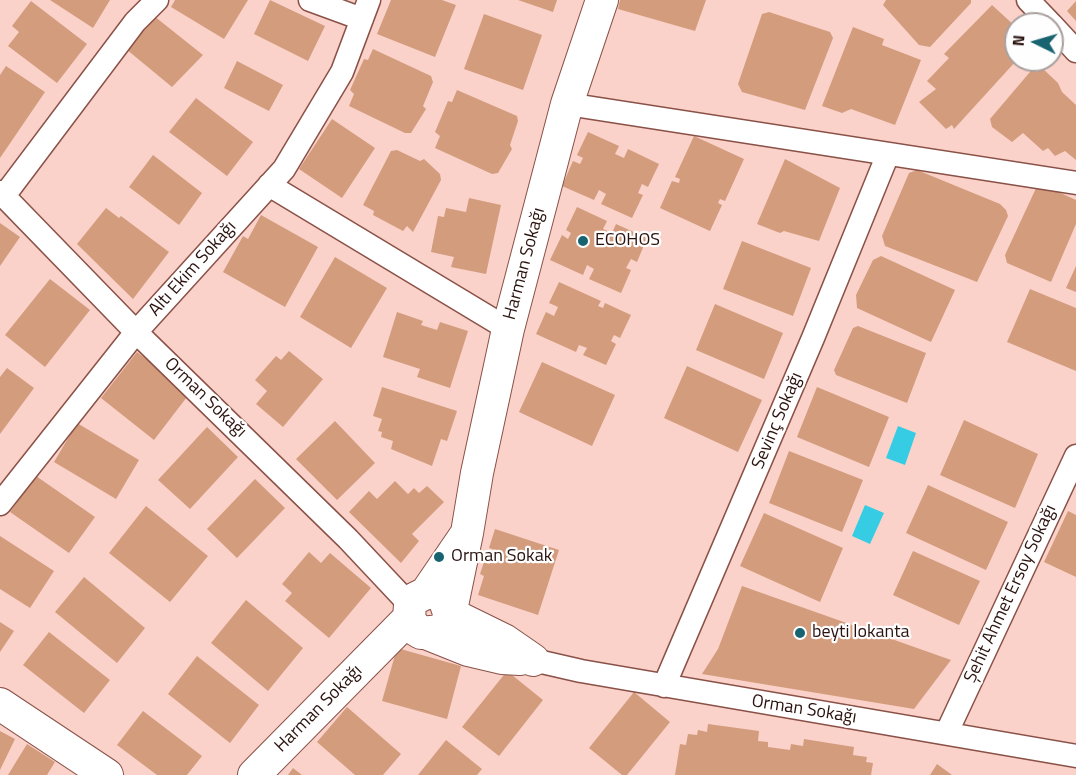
<!DOCTYPE html>
<html>
<head>
<meta charset="utf-8">
<style>
	body { margin:0 }
	#map { position:relative; width:1076px; height:775px; overflow:hidden; background:#fad2ca; font-family:"Titillium Web",sans-serif }
	canvas { display:block }
	.north { position:absolute; left:1004px; top:12px; width:60px; height:60px; box-sizing:border-box; background:#fefefe; border:2px solid #a9a09e; border-radius:50%; rotate:275deg; font-size:16px; font-weight:700; line-height:24px; text-align:center; color:#29120e }
	.north::after { content:''; display:block; margin:auto; width:21px; height:27px; background:#17636f; clip-path:polygon(50% 0,100% 100%,50% 72%,0 100%) }
</style>
</head>
<body>
<div id="map">
<canvas width="1076" height="775"></canvas>
<div class="north">N</div>
</div>
<script>
const g = document.querySelector('canvas').getContext('2d');
g.lineJoin = 'round';
function fillPath(path, color) { g.fillStyle = color; g.fill(path, 'evenodd'); }
const toPath = rows => new Path2D(rows.map(r => 'M' + r).join(''));
function stroke(path, color, width, dash) { g.strokeStyle = color; g.lineWidth = width; g.lineCap = dash ? 'butt' : 'round'; g.setLineDash(dash || []); g.stroke(path); }
function write(font, color, halo, rows, align = 'center') {
  g.font = font + ' "Titillium Web",sans-serif'; g.lineWidth = 4.5; g.setLineDash([]); g.textBaseline = 'middle'; g.strokeStyle = halo; g.fillStyle = color; for (const [text, x, y, turn = 0] of rows) {
    g.save(); g.translate(x, y); g.rotate((+turn || 0) * Math.PI / 180); g.textAlign = isNaN(turn) ? turn : align; if (halo) g.strokeText(text, 0, 0); g.fillText(text, 0, 0); g.restore();
  }
}
const water = toPath([
	[898,426,916,433,905,465,886,458],
	[865,505,884,513,870,544,852,536]
]);
const building = toPath([
	[50,0,110,0,93,28],
	[175,0,248,0,224,39,171,7],
	[270,0,325,26,308,61,254,34],
	[391,0,442,0,456,5,435,57,377,34],
	[518,0,557,0,553,12],
	[620,0,706,0,695,31,618,9],
	[886,0,971,0,971,3,930,47,919,45,883,5],
	[31,1,87,44,57,83,8,46,19,32,12,26],
	[1076,1,1076,21,1067,11],
	[992,5,1016,27,1014,56,1016,61,954,129,952,125,946,129,919,102,936,89,927,81,949,58,944,54],
	[769,12,830,32,833,38,805,110,742,92,738,84,762,14],
	[484,14,542,35,523,90,464,69],
	[154,16,203,55,172,87,126,49],
	[853,27,884,39,882,45,921,60,895,125,851,109,842,113,822,106],
	[373,49,431,76,433,82,423,106,426,109,411,133,405,133,349,106,354,94,350,90,364,59,368,60],
	[237,61,283,85,269,111,224,88],
	[6,66,45,92,0,158,0,75],
	[1035,66,1041,67,1058,83,1062,92,1076,105,1076,160,1065,151,1055,156,1048,148,1043,151,1023,133,1012,142,992,127,990,119],
	[457,90,517,116,518,121,510,145,512,149,498,173,492,174,435,148,440,136,435,132,448,101,452,102],
	[196,98,253,142,227,176,169,132],
	[332,119,375,148,342,198,299,169],
	[588,132,619,146,615,154,624,158,628,149,659,164,648,187,642,184,638,193,643,195,632,218,601,204,606,194,599,190,594,200,562,186,573,161,580,164,583,158,577,155],
	[694,136,744,159,725,201,720,199,718,203,722,205,710,231,660,208,672,181,679,183,680,179,675,177],
	[397,150,420,161,424,159,440,174,441,180,413,232,407,226,403,231,373,215,374,211,363,205,391,151],
	[153,155,202,193,179,225,129,187],
	[785,159,840,188,819,241,784,231,780,233,757,224],
	[917,170,1000,204,1006,210,1008,216,977,282,885,246,882,236,909,173],
	[1037,186,1045,186,1076,200,1076,224,1051,282,1007,263,1005,255],
	[469,198,501,205,486,274,451,267,454,257,431,252,438,216,444,217,446,208,466,212],
	[577,207,607,221,603,229,612,233,616,224,647,238,637,262,631,259,626,268,631,270,621,293,589,279,594,269,587,265,583,275,550,260,562,235,568,239,571,233,566,230],
	[106,208,119,218,121,216,169,252,133,299,77,244],
	[261,215,318,247,285,307,223,272,243,236,248,239],
	[0,223,20,237,0,266],
	[742,241,811,268,793,316,723,289],
	[881,256,955,290,931,342,857,308,856,295,873,260],
	[335,257,387,288,351,348,300,317],
	[1076,266,1076,292,1066,288],
	[50,279,90,310,45,367,5,335],
	[559,282,601,301,598,306,603,308,605,303,631,315,620,338,614,335,611,341,616,344,606,365,583,355,587,348,579,345,576,352,536,334,546,312,554,316,558,307,549,303],
	[1030,289,1076,308,1076,371,1007,342],
	[715,304,783,333,764,379,696,350],
	[397,312,423,321,421,325,437,330,440,322,468,331,450,388,417,377,420,369,383,357],
	[858,326,926,353,907,403,836,375,834,370,853,328],
	[289,351,323,379,283,427,256,404,267,391,255,380,276,356,281,360],
	[137,352,190,393,154,440,101,398],
	[542,362,615,395,592,446,519,412],
	[687,366,762,400,738,452,664,418],
	[7,368,34,388,0,434,0,377],
	[382,387,457,411,447,441,441,439,432,466,391,449,393,441,381,437,382,432,378,431,382,419,373,416],
	[817,387,889,417,869,467,797,437],
	[964,420,1038,454,1015,508,940,475],
	[335,421,375,463,337,500,296,459],
	[77,423,139,460,116,499,54,462],
	[207,427,238,457,190,509,158,480],
	[789,451,863,480,842,532,769,503],
	[36,476,95,517,69,553,10,512],
	[255,479,285,508,237,558,207,529],
	[395,481,408,494,414,488,419,493,427,486,444,502,412,534,419,541,401,563,349,512,369,491,377,499],
	[928,485,1008,522,986,570,906,533],
	[146,506,208,556,170,602,109,553],
	[1068,511,1076,515,1076,577,1044,562],
	[764,513,843,548,820,602,740,566],
	[495,529,559,550,538,615,478,595,484,576,480,574,484,562,490,564,495,550,489,548],
	[0,536,54,571,30,608,0,589],
	[913,551,980,581,959,625,893,595],
	[309,552,321,563,330,553,371,588,329,638,285,601,292,593,282,584],
	[84,577,145,628,117,663,55,612],
	[742,586,951,660,914,709,702,674,718,649],
	[246,600,303,648,268,691,211,643],
	[0,622,14,631,0,652],
	[49,632,110,680,84,713,23,665],
	[397,648,461,666,447,719,382,701],
	[197,656,259,705,230,743,168,694],
	[507,671,543,700,499,756,462,727],
	[634,692,670,722,627,775,622,775,589,748],
	[347,707,401,754,383,775,355,775,317,742],
	[143,711,202,756,187,775,157,775,117,745],
	[708,724,759,731,758,741,768,742,768,747,790,750,791,744,803,746,804,739,854,747,853,755,867,757,866,762,873,763,871,775,675,775,680,744,686,745,688,734,697,735,698,730,707,732],
	[0,731,15,739,0,770],
	[446,740,482,769,477,775,418,775],
	[27,744,55,762,47,775,8,775],
	[937,764,952,775,930,775],
	[293,768,302,775,288,775]
]);
const street = toPath([
	[310,0,362,19],
	[1028,0,1051,24],
	[1052,25,1076,51],
	[567,104,1076,183],
	[269,185,508,329],
	[0,192,136,332,348,539,410,605],
	[4,196,135,22,157,0],
	[0,504,136,332,284,169,342,72,369,0],
	[533,660,581,671,1076,756],
	[664,686,813,338,888,154],
	[947,732,1076,456]
]);
const secondary = toPath([
	[467,533,426,593,414,599,410,605,409,618,416,630,421,633,441,631,449,620,467,533,477,473,508,329,567,104,602,0],
	[440,596,445,601,449,613,504,640,533,660],
	[428,634,468,650,502,658,520,659],
	[0,704,107,775],
	[254,775,409,618]
]);
const markers = [
	[583,241,6,"#17636f"],
	[439,557,6,"#17636f"],
	[800,633,6,"#17636f"]
];
const poiNames = [
	["ECOHOS",595,241],
	["Orman Sokak",451,557],
	["beyti lokanta",812,633]
];
const streetNames = [
	["Harman Sokağı",525,264,-75],
	["Altı Ekim Sokağı",193,269,-48],
	["Orman Sokağı",205,398,44],
	["Sevinç Sokağı",778,421,-67],
	["Şehit Ahmet Ersoy Sokağı",1011,594,-65],
	["Harman Sokağı",319,709,-45],
	["Orman Sokağı",804,710,9]
];
fillPath(water, '#36cde4');
fillPath(building, '#d39c7d');
stroke(street, '#8a5147', 25);
stroke(secondary, '#8a5147', 34);
stroke(street, '#fff', 22);
stroke(secondary, '#fff', 32);
for (const [x, y, r, color] of markers) { const dot = new Path2D(); dot.arc(x, y, r, 0, 2 * Math.PI); g.fillStyle = color; g.fill(dot); stroke(dot, '#fefefe', 2); }
write('18px', '#29120e', '#fefefe', poiNames, 'left');
write('18px', '#29120e', '#fefefe', streetNames);
</script>
</body>
</html>
